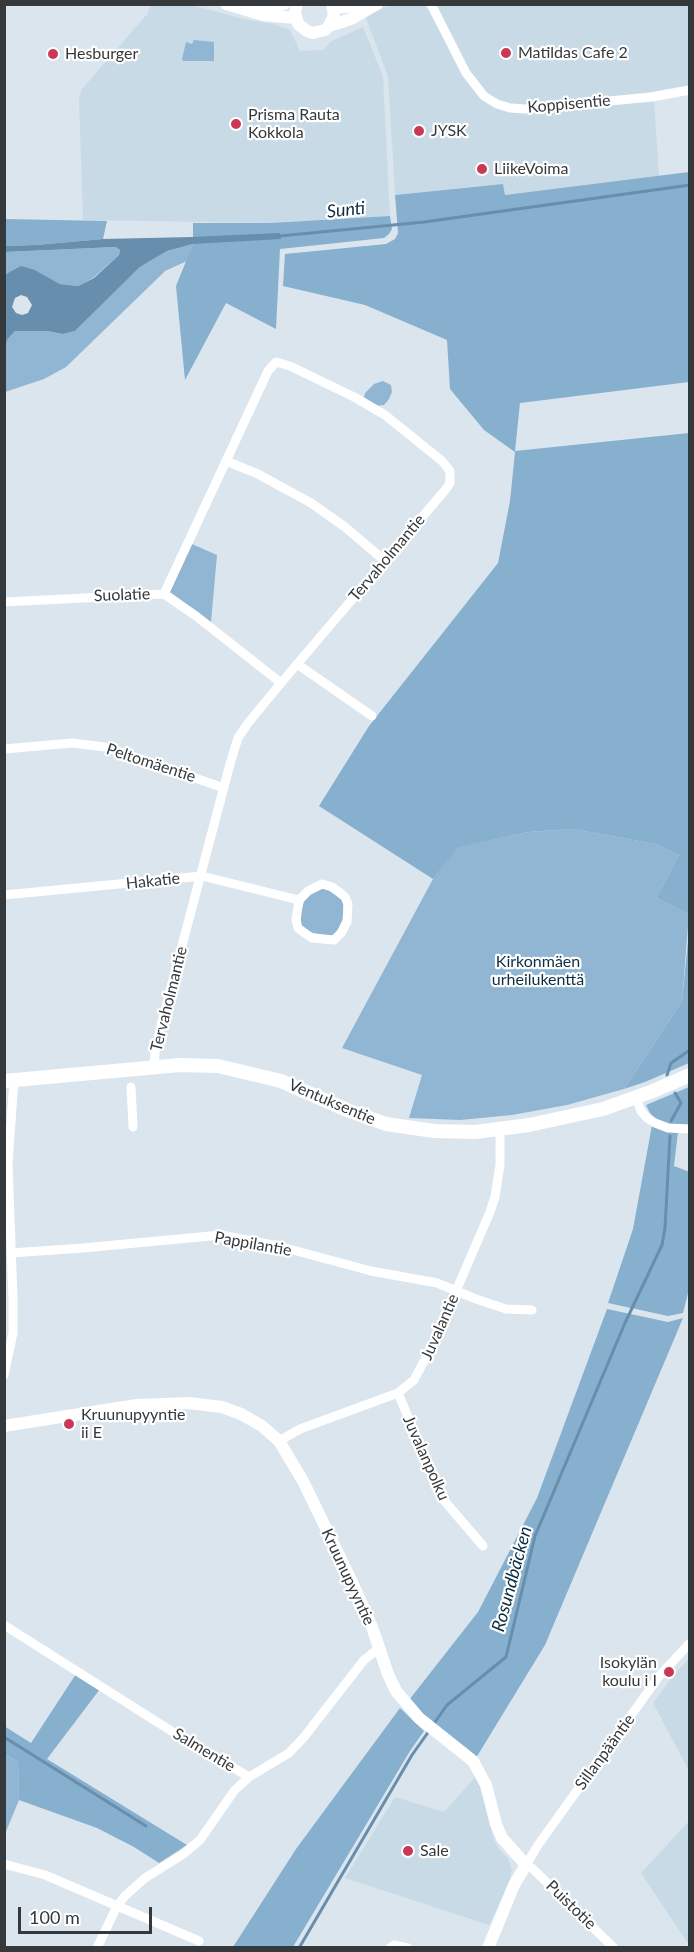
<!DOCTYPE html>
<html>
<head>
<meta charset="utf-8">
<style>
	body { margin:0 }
	#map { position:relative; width:694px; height:1952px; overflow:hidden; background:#dbe5ee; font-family:Lato,sans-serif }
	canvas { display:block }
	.frame { position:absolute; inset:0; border:6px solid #35393c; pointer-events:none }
	.scale { position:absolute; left:18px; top:1907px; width:134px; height:27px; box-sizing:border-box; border:3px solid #35393c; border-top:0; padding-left:8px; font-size:18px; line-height:21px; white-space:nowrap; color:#35393c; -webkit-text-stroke:4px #fff; paint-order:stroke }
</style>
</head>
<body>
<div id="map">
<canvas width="694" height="1952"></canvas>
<div class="frame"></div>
<div class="scale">100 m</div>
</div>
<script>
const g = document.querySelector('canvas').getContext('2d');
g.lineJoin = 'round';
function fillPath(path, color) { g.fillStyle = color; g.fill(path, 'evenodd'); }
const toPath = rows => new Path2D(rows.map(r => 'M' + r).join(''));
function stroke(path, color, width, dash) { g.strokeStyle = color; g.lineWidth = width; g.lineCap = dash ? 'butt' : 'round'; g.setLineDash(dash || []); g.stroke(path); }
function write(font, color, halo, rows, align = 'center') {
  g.font = font + ' Lato,sans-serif'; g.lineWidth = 4.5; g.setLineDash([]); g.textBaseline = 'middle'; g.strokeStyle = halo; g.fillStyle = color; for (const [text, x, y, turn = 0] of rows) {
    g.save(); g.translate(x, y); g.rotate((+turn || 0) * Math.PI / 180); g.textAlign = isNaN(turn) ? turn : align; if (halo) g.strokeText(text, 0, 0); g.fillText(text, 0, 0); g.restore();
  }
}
const built = toPath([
	[150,5,192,5,243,19,274,24,290,30,300,51,324,50,330,42,363,27,383,76,390,216,271,223,83,220,79,98,82,89,148,13],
	[390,5,425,5,474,90,527,112,654,99,659,176,505,195,503,184,395,195,388,76,365,16],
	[436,5,689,5,689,85,650,92,526,106,499,101,487,94,469,71],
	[689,1659,689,1771,653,1703,676,1672],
	[475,1777,483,1790,493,1838,498,1848,508,1858,512,1869,509,1884,489,1925,345,1878,395,1797,444,1812],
	[689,1821,689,1945,641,1873]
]);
const green = toPath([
	[194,40,214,42,214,61,183,61,182,59,186,42,192,44],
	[193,244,187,261,165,271,159,277,66,367,44,379,5,392,5,351,7,340,15,331,47,331,63,334,75,331,140,267,167,251],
	[117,247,120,250,119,255,93,278,78,286,60,284,35,270,8,273,5,276,5,252],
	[383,381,391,385,392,392,389,399,384,405,376,406,364,397,365,393,374,384],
	[192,544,217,555,211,622,170,592],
	[573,829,655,844,679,855,656,898,689,914,682,1001,624,1089,567,1105,512,1115,460,1120,409,1118,422,1075,342,1048,433,879,456,848,528,832],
	[320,889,328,889,343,901,344,916,337,932,331,936,308,932,301,926,301,910,305,900,312,892],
	[5,1754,18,1762,19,1800,5,1834]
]);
const forest = toPath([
	[689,172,689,382,520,403,515,451,689,433,689,914,656,898,679,855,655,844,573,829,528,832,457,848,433,879,319,806,369,726,498,563,510,501,515,452,484,430,450,389,447,340,365,305,283,286,285,254,386,244,395,239,398,233,395,195,503,184,505,195],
	[390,216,392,229,389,234,384,238,280,249,276,329,226,303,185,380,176,286,193,244,193,223,271,223],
	[4,219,107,221,103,239,36,245,5,246],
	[689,931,689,1063,645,1082,624,1089,682,1001],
	[689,1087,689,1126,667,1125,656,1119,650,1113,646,1105],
	[652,1125,678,1132,674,1166,690,1172,689,1289,683,1313,668,1316,608,1303,633,1229],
	[607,1309,668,1322,683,1318,545,1645,476,1758,427,1719,409,1700,478,1612,537,1498],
	[76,1674,100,1689,47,1759,187,1845,159,1863,134,1847,97,1828,19,1800,18,1762,5,1754,4,1726,31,1743],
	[400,1708,424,1731,410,1751,293,1947,233,1947,296,1849]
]);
const water = toPath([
	[280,233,281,239,193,244,167,251,140,267,75,331,63,334,47,331,15,331,7,340,5,351,4,276,8,273,21,266,35,270,60,284,78,286,94,278,119,255,120,250,116,247,5,252,5,246,36,245,103,239,192,237],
	[21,295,27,297,32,305,28,313,22,315,16,313,12,307,15,298]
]);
const stream = toPath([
	[280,236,424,222,690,185],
	[667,1075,671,1063,690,1050],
	[671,1121,681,1103,675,1093],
	[433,1725,447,1705,506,1657,535,1536,625,1323,662,1245,665,1228,670,1136],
	[4,1737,146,1826],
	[299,1948,412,1755,429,1731]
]);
const minor = toPath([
	[431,4,466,73,484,96,497,104,510,108,526,109,652,97,690,90],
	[226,461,258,474,311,503,345,527,385,561],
	[4,602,164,594,196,616,281,683],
	[297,664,372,716],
	[4,749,72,743,105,747,224,788],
	[322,884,332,887,339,892,345,897,348,904,347,922,341,933,334,940,312,938,306,934,298,928,296,920,299,900,308,891,322,884],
	[4,895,202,876,299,900],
	[154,1068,155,1052,161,1025,230,764,238,738,248,723,281,683,446,489,450,483,450,471,442,461,385,415,354,397,290,366,276,362,268,371,164,594],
	[131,1087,133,1127],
	[636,1098,641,1111,647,1118,655,1123,668,1128,690,1129],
	[11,1253,83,1248,221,1235,278,1246,371,1271,437,1283,476,1299,506,1309,532,1310],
	[4,1375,13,1333,13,1298,8,1164,14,1080],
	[398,1393,442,1498,483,1546],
	[279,1441,300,1429,398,1393,414,1380,434,1342,490,1212,495,1197,500,1165,500,1130],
	[4,1625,176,1734,249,1777,289,1753,304,1737,364,1660,378,1649],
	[4,1864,45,1875,199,1941],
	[97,1948,117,1906,125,1896,145,1878,182,1855,200,1840,234,1791,249,1777],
	[390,1948,394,1945,408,1948],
	[614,1948,532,1868,526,1865,538,1845,660,1675,690,1643]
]);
const tertiary = toPath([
	[226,4,263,15,295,18],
	[297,4,295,12,298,24,307,31,313,33,325,30,329,26,334,15,332,4],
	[334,8,369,5],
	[255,9,284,4],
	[329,26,351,19,377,4],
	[4,1426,137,1405,189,1403,222,1407,241,1414,262,1426,279,1441,303,1481,351,1580,372,1627,388,1674,396,1691,419,1718,473,1761,486,1785,496,1824,502,1838,526,1865,514,1885,488,1948]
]);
const secondary = toPath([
	[4,1081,180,1065,218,1066,281,1081,347,1110,386,1124,434,1131,475,1132,529,1125,603,1109,653,1091,690,1075]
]);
const markers = [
	[506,53,6,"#c93953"],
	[53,54,6,"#c93953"],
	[236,124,6,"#c93953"],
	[419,131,6,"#c93953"],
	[482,169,6,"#c93953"],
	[69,1424,6,"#c93953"],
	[669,1672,6,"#c93953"],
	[408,1851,6,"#c93953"]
];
const poiNames = [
	["Matildas Cafe 2",518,53],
	["Hesburger",65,54],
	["Prisma Rauta",248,115],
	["Kokkola",248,133],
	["JYSK",431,131],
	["LiikeVoima",494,169],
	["Kruunupyyntie",81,1415],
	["ii E",81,1433],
	["Isokylän",657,1663,"right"],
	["koulu i I",657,1681,"right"],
	["Sale",420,1851]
];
const streetNames = [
	["Koppisentie",569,104,-5],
	["Tervaholmantie",387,558,-50],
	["Suolatie",122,595,-2],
	["Peltomäentie",151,763,18],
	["Hakatie",153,881,-6],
	["Tervaholmantie",169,999,-76],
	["Ventuksentie",332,1102,23],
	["Pappilantie",253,1244,10],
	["Juvalantie",440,1327,-66],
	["Juvalanpolku",426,1458,66],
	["Kruunupyyntie",348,1577,65],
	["Salmentie",204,1750,31],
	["Sillanpääntie",605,1752,-54],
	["Puistotie",571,1905,44]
];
const parkNames = [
	["Kirkonmäen",538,962],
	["urheilukenttä",538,980]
];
const waterNames = [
	["Sunti",346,210,-6],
	["Rosundbäcken",512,1579,-75]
];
fillPath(built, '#c9dae7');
fillPath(green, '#90b6d4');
fillPath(forest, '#87afce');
fillPath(water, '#678eac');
stroke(stream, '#678eac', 3);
stroke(minor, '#fff', 9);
stroke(tertiary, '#fff', 12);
stroke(secondary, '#fff', 14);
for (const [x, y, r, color] of markers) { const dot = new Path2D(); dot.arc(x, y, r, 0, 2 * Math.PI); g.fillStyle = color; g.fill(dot); stroke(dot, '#fff', 2); }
write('16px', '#35393c', '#fff', poiNames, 'left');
write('16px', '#35393c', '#fff', streetNames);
write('16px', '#0e2e44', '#fff', parkNames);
write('italic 18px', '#0b2c42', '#fff', waterNames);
</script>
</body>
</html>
